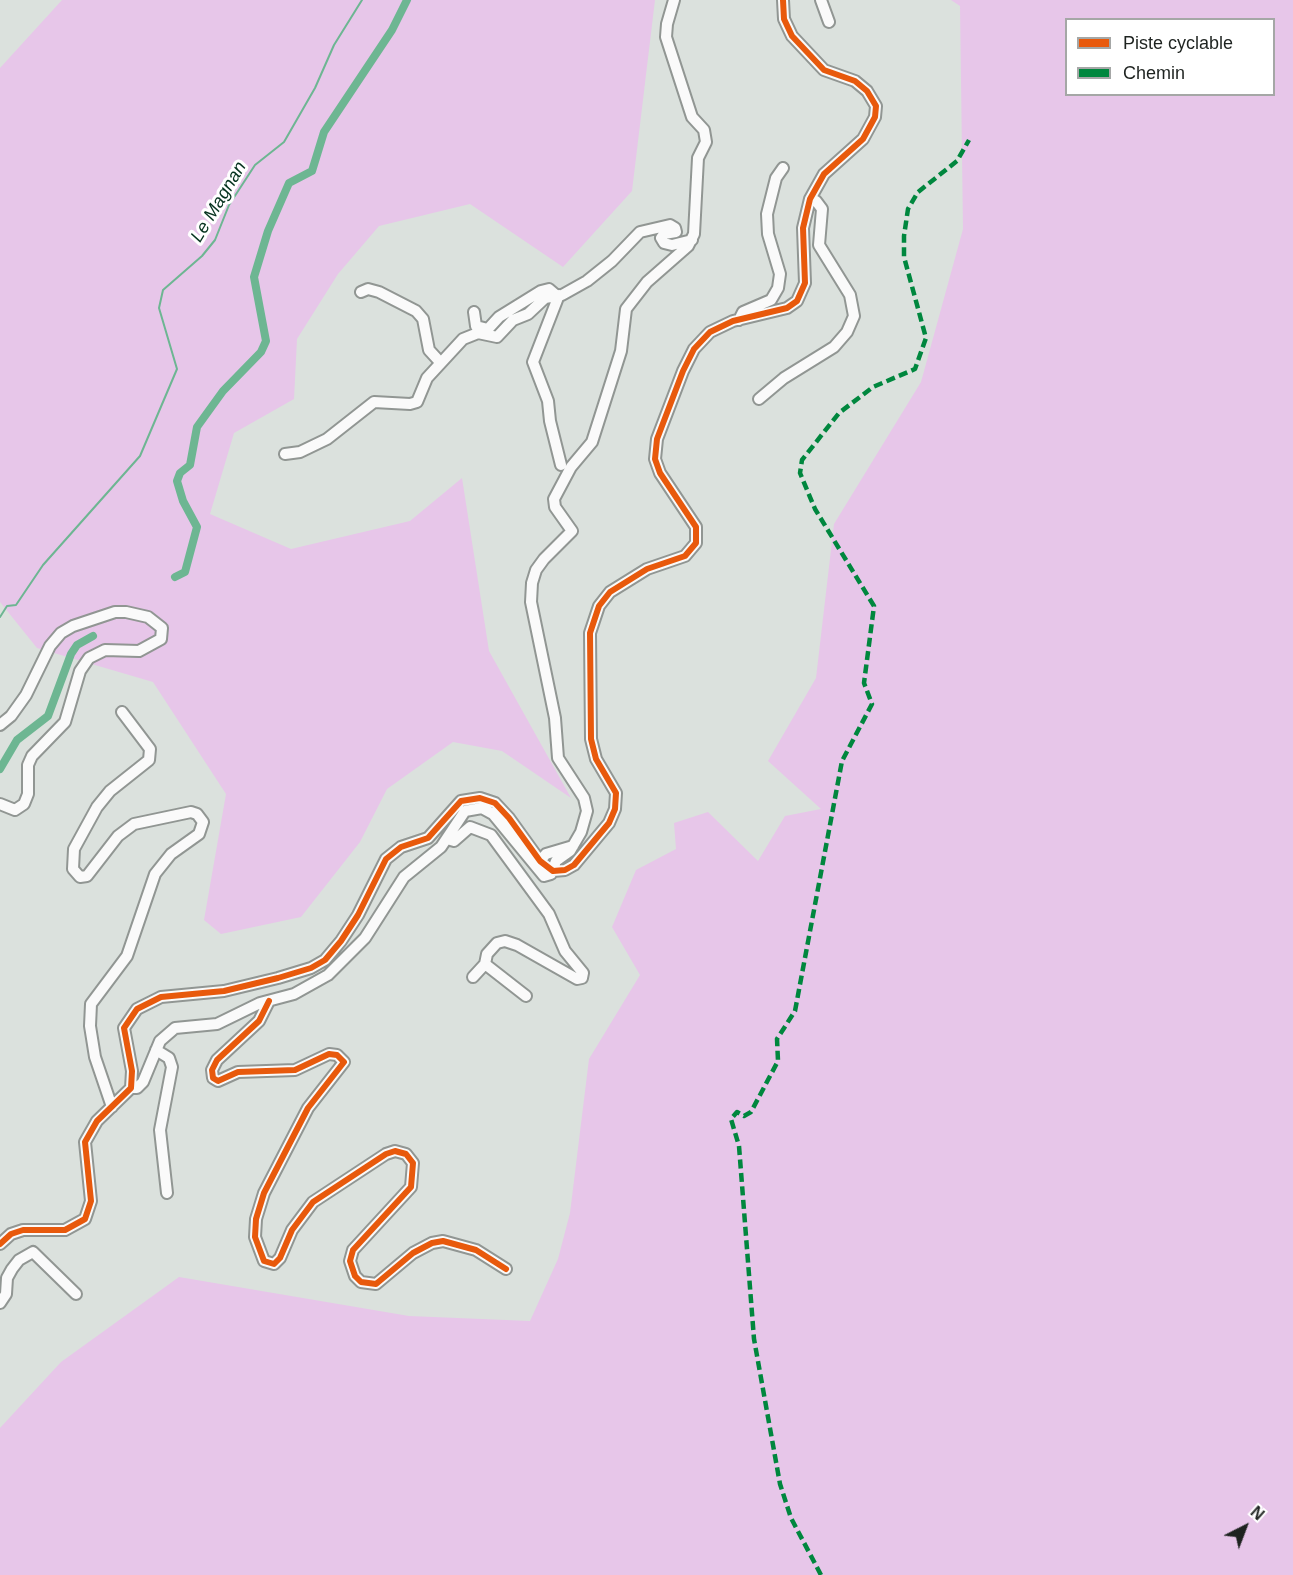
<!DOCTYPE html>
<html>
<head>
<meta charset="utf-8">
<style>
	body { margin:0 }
	#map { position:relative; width:1293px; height:1575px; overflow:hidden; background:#dbe1dd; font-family:Helvetica,sans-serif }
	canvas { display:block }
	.legend { position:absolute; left:1065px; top:18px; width:210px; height:78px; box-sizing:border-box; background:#fff; border:2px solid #a5a7a6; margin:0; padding:8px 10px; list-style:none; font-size:18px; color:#1e2320 }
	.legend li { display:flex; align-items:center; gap:12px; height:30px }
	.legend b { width:30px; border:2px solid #a5a7a6 }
	.north { position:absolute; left:1215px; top:1497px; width:60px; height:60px; -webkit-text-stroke:4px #fff; paint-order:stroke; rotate:42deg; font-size:16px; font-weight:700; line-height:24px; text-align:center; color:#1e2320 }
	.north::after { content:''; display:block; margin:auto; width:21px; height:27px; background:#1e2320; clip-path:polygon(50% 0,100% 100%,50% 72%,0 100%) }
</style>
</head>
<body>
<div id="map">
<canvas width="1293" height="1575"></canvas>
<ul class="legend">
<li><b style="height:8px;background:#e8590c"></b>Piste cyclable</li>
<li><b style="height:8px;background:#00873e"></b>Chemin</li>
</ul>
<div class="north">N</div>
</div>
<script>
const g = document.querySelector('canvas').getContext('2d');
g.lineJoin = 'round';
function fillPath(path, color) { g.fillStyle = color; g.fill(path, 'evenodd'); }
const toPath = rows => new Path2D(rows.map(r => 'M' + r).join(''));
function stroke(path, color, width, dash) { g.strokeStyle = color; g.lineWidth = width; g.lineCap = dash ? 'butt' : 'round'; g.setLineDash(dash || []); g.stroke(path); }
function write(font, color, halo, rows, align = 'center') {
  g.font = font + ' Helvetica,sans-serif'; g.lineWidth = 6; g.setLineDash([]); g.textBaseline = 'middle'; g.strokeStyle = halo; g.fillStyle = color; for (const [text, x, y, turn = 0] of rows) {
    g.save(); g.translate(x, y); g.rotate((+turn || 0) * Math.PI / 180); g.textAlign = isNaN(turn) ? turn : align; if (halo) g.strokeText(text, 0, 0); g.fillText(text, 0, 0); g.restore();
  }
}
const green = toPath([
	[62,0,655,0,632,191,563,267,470,204,379,226,338,274,297,339,294,399,234,433,210,514,291,549,410,521,462,478,489,651,571,798,502,751,453,742,387,789,360,842,301,917,221,934,204,920,226,794,153,682,37,648,0,602,0,68],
	[951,0,1293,0,1293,1575,0,1575,0,1428,61,1362,179,1277,409,1316,530,1321,558,1259,570,1213,589,1059,640,975,612,927,636,870,676,849,674,823,708,812,758,861,785,816,821,809,768,761,816,678,834,524,921,382,963,229,960,6],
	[1066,20,1274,20,1274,94,1066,94]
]);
const stream = toPath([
	[0,617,7,606,16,605,43,565,140,456,177,369,159,308,163,290,202,256,215,240,229,205,255,165,284,142,315,88,334,45,362,0]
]);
const canal = toPath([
	[175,577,185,572,197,527,183,501,177,481,180,473,190,465,197,427,223,391,261,352,266,341,254,277,268,231,289,183,312,171,324,132,392,30,407,0],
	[0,769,17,740,48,716,71,654,77,645,93,636]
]);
const minor = toPath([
	[821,0,829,22],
	[361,292,368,289,379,292,416,311,423,319,429,350,440,362],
	[559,295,533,362,548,401,550,421,561,465],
	[474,312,476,326,488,329,499,317,541,291,549,289,556,295],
	[739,320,743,312,771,300,778,288,780,274,768,234,767,214,776,178,783,168],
	[759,399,784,378,834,347,847,332,854,316,850,295,819,245,822,209,816,201,810,199],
	[285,454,300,452,327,439,374,402,410,404,417,402,427,378,463,339,478,333,497,337,513,320,528,314,545,298,562,295,587,281,612,261,640,232,670,225,675,228,676,232,664,234,661,238,664,243,672,245,692,240],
	[0,725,11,716,26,695,50,646,61,633,73,626,115,612,126,612,148,617,162,628,161,639,139,651,105,650,89,658,80,671,65,722,32,756,28,765,28,794,24,804,15,810,0,804],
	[447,839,454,841,470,827,491,835,549,914,565,951,583,973,582,978,577,979,517,945,505,941,497,943,487,954,485,964,526,996],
	[540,861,546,854,573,846],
	[473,977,485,964],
	[269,1001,259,1021,217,1060,212,1070,213,1078,218,1081,238,1072,295,1070,329,1054,337,1055,344,1062,308,1108,264,1193,256,1219,255,1237,264,1261,274,1264,280,1258,292,1230,313,1202,386,1154,395,1151,406,1154,413,1163,411,1187,353,1250,350,1261,355,1276,361,1282,376,1284,413,1253,432,1243,443,1241,476,1250,506,1269],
	[156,1050,169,1058,172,1067,160,1130,167,1193],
	[131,1088,137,1088,143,1082,160,1041,175,1028,217,1024,260,1003,294,994,328,975,365,938,404,877,441,847,465,811,482,808,493,814,544,876,551,874,556,861,570,851,581,832,587,811,584,798,558,758,555,718,531,602,532,583,536,570,544,559,572,531,555,507,554,499,571,467,592,442,621,351,626,309,647,282,688,246,694,234,698,158,706,142,704,130,692,117,666,37,667,24,674,0],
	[112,1107,95,1057,90,1026,91,1004,127,956,155,874,171,854,199,834,203,822,197,814,191,812,134,824,118,836,87,876,80,877,73,869,74,849,97,807,110,791,149,760,150,749,122,712],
	[0,1244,11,1234,23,1230,65,1230,85,1219,91,1201,85,1142,97,1121,131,1088,132,1071,124,1028,137,1009,161,997,224,991,278,978,311,968,325,960,341,941,358,915,386,859,401,847,428,838,461,801,480,798,495,803,509,818,540,861,553,871,565,870,574,865,609,823,615,809,616,793,596,759,591,739,590,633,599,606,610,592,647,569,685,556,696,543,696,527,660,473,655,459,657,439,683,371,694,349,710,332,733,321,787,308,797,301,805,283,803,228,810,199,824,174,863,139,875,117,876,106,867,91,855,81,824,70,792,36,784,19,783,0],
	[0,1303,6,1294,7,1278,12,1269,19,1260,33,1252,76,1294]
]);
const quiet = toPath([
	[821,1575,791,1518,780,1484,754,1339,739,1146,731,1119,737,1112,744,1116,751,1112,778,1061,777,1039,795,1011,842,761,872,704,864,683,874,606,815,509,800,473,802,460,839,413,873,387,915,369,926,338,904,257,904,236,908,209,918,192,957,161,969,140]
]);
const cycleway = toPath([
	[269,1001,259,1021,217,1060,212,1070,213,1078,218,1081,238,1072,295,1070,329,1054,337,1055,344,1062,308,1108,264,1193,256,1219,255,1237,264,1261,274,1264,280,1258,292,1230,313,1202,386,1154,395,1151,406,1154,413,1163,411,1187,353,1250,350,1261,355,1276,361,1282,376,1284,413,1253,432,1243,443,1241,476,1250,506,1269],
	[0,1244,11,1234,23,1230,65,1230,85,1219,91,1201,85,1142,97,1121,131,1088,132,1071,124,1028,137,1009,161,997,224,991,278,978,311,968,325,960,341,941,358,915,386,859,401,847,428,838,461,801,480,798,495,803,509,818,540,861,553,871,565,870,574,865,609,823,615,809,616,793,596,759,591,739,590,633,599,606,610,592,647,569,685,556,696,543,696,527,660,473,655,459,657,439,683,371,694,349,710,332,733,321,787,308,797,301,805,283,803,228,810,199,824,174,863,139,875,117,876,106,867,91,855,81,824,70,792,36,784,19,783,0]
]);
const waterNames = [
	["Le Magnan",219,202,-59]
];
fillPath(green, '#e7c6e9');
stroke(stream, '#6db692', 2);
stroke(canal, '#6db692', 8);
stroke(minor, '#919693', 14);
stroke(minor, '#fafafa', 10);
stroke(quiet, '#00873e', 4.5, [9, 4.5]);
stroke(cycleway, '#e8590c', 6);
write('italic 18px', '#05321e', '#fff', waterNames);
</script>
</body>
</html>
